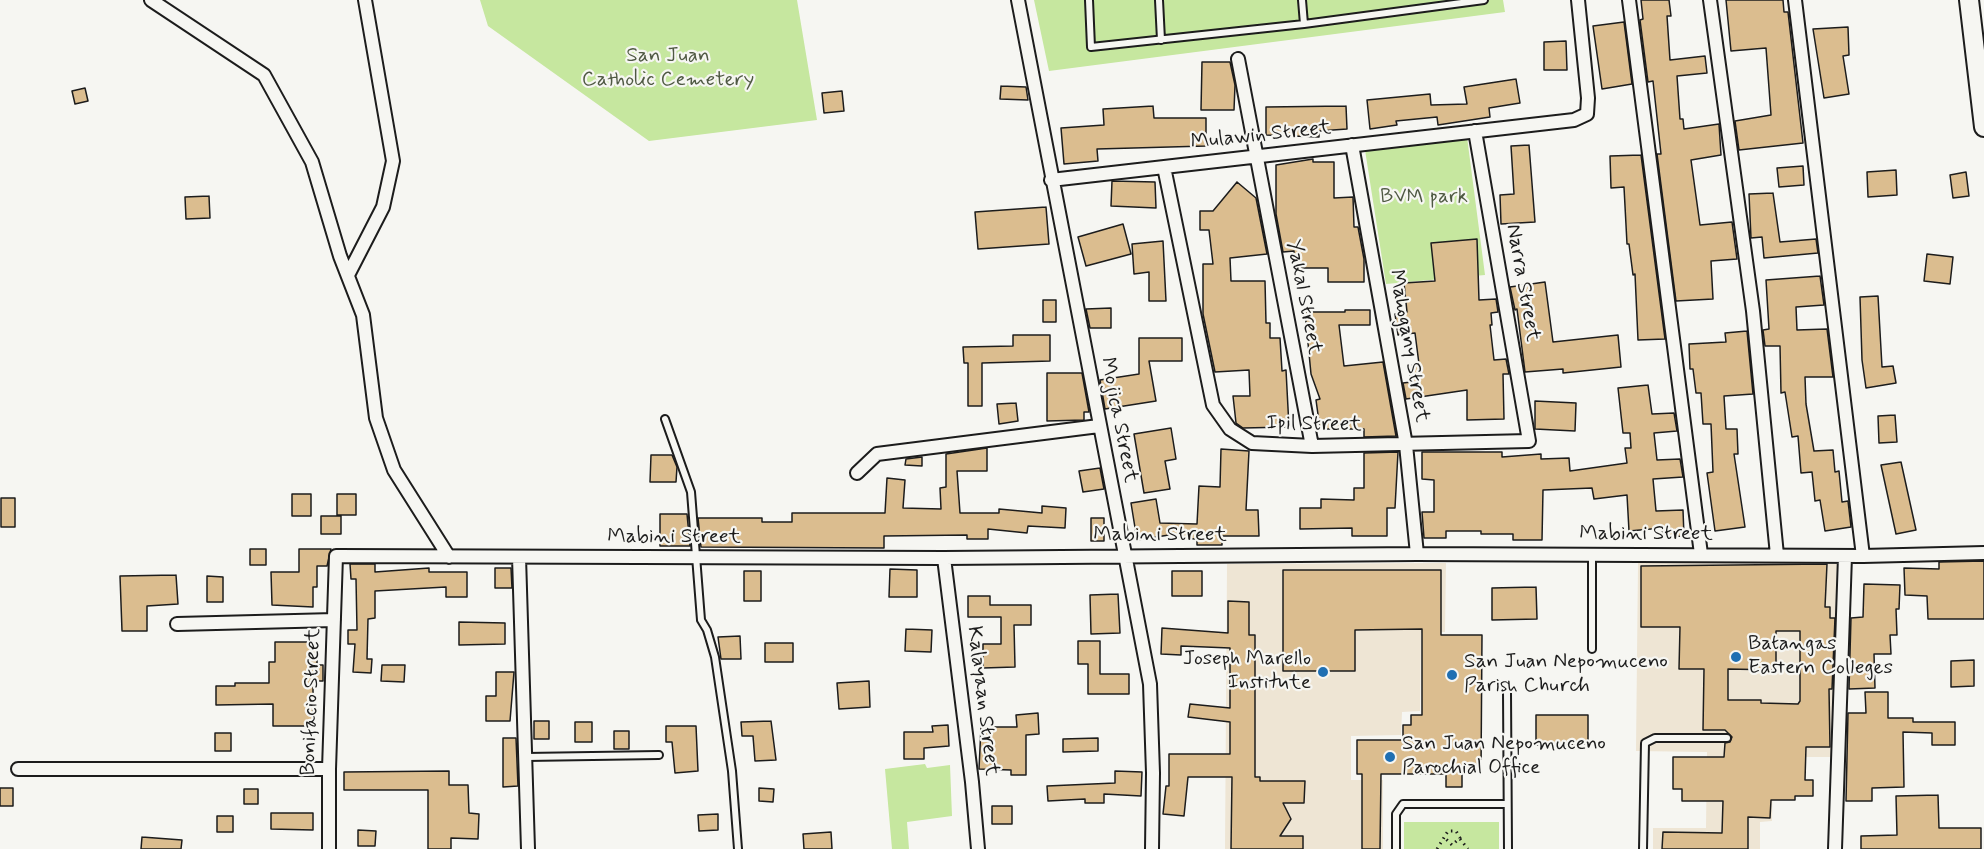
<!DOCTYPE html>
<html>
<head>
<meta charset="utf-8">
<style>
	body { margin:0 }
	canvas { display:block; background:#f6f6f2 }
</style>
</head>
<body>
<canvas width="1984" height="849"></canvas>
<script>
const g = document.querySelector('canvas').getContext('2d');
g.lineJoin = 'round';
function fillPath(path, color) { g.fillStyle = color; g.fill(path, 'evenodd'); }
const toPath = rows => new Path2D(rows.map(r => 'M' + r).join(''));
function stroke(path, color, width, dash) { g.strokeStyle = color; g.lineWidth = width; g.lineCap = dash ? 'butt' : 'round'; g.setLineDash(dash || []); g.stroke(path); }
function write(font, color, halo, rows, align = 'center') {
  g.font = font + ' Mynerve,sans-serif'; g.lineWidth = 4.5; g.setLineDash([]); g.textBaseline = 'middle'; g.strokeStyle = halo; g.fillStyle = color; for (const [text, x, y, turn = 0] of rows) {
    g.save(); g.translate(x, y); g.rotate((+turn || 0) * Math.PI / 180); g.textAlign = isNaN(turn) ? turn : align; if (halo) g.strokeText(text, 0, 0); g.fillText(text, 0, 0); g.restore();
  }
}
const built = toPath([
	[1446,563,1445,632,1421,633,1420,711,1402,712,1401,735,1351,736,1351,780,1383,780,1383,849,1225,849,1227,564],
	[1638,563,1837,564,1831,757,1773,757,1772,821,1760,822,1760,849,1653,849,1653,828,1706,828,1707,752,1636,751]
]);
const green = toPath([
	[480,0,797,0,817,120,649,141,488,26],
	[1034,0,1503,0,1505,12,1049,71],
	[1467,137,1485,275,1386,284,1365,150],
	[925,764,927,768,950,765,952,816,907,822,909,849,892,849,885,769],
	[1404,822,1499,822,1499,849,1404,849]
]);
const building = toPath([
	[1641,0,1669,0,1671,16,1667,16,1670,60,1705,56,1707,73,1677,76,1680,119,1683,119,1684,129,1719,124,1721,155,1691,160,1700,225,1732,222,1737,259,1711,261,1713,299,1676,301,1657,154,1661,154,1653,81,1648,82,1640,20,1643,19,1641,0],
	[1726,0,1783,0,1784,12,1788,12,1803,143,1739,150,1735,121,1771,115,1766,48,1731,51,1726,0],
	[1624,22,1632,84,1602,89,1593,26,1624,22],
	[1848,27,1849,55,1843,56,1849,94,1824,98,1813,29,1848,27],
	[1566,41,1567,70,1544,70,1544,42,1566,41],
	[1202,62,1230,62,1235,85,1234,110,1201,110,1202,62],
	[1516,79,1520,103,1489,108,1490,117,1438,125,1437,117,1396,121,1397,125,1370,129,1367,100,1430,94,1431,105,1467,104,1464,87,1516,79],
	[1001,86,1026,87,1028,100,1000,99,1001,86],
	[85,88,88,101,75,104,72,91,85,88],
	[842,91,844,111,824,113,822,93,842,91],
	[1153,106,1154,118,1206,118,1206,146,1097,149,1098,161,1064,164,1061,128,1104,125,1103,109,1153,106],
	[1346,106,1347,129,1319,131,1319,137,1266,135,1266,107,1346,106],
	[1529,145,1535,222,1501,224,1500,195,1514,194,1511,146,1529,145],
	[1641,155,1665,339,1638,340,1635,274,1633,275,1629,244,1627,244,1624,187,1611,188,1610,156,1641,155],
	[1313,159,1313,162,1334,162,1334,198,1353,197,1354,227,1358,227,1364,259,1364,282,1328,282,1328,268,1294,268,1294,251,1283,252,1276,214,1276,165,1313,159],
	[1803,166,1804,185,1779,187,1777,168,1803,166],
	[1896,170,1897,195,1868,197,1867,172,1896,170],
	[1966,172,1969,196,1953,198,1950,175,1966,172],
	[1112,181,1155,182,1156,208,1111,206,1112,181],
	[1237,182,1256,198,1267,254,1230,258,1231,281,1265,281,1266,323,1270,323,1270,338,1280,338,1282,371,1286,370,1289,427,1243,428,1236,423,1233,396,1250,396,1249,370,1215,372,1203,314,1203,264,1213,264,1209,230,1200,230,1200,211,1213,211,1237,182],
	[1773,193,1780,242,1816,239,1818,253,1764,258,1762,237,1751,238,1749,194,1773,193],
	[209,196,210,218,186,219,185,197,209,196],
	[1046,207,1049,244,978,249,975,212,1046,207],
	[1123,224,1131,254,1086,266,1078,237,1123,224],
	[1477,239,1479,300,1496,299,1498,312,1491,313,1492,325,1490,325,1494,360,1506,359,1509,374,1503,374,1504,419,1467,420,1467,390,1406,399,1403,383,1411,382,1409,366,1419,364,1415,333,1398,335,1395,314,1407,312,1404,283,1435,281,1431,243,1477,239],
	[1163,241,1166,301,1149,301,1149,272,1134,274,1132,244,1163,241],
	[1927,254,1953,257,1950,284,1924,281,1927,254],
	[1820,276,1824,305,1796,307,1797,330,1827,329,1833,377,1805,377,1806,404,1814,451,1833,450,1835,472,1839,471,1842,502,1848,501,1851,527,1825,531,1820,500,1815,501,1812,472,1801,473,1798,436,1792,437,1785,392,1781,393,1780,346,1765,346,1763,330,1769,329,1766,280,1820,276],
	[1545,282,1553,342,1618,335,1621,367,1563,373,1563,369,1525,372,1517,309,1515,310,1510,287,1545,282],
	[1878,296,1882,367,1893,366,1896,383,1866,388,1862,360,1860,297,1878,296],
	[1043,300,1056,300,1056,322,1043,322,1043,300],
	[1111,308,1111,328,1090,328,1086,309,1111,308],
	[1345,310,1370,310,1370,325,1339,325,1344,366,1383,362,1396,436,1364,437,1364,429,1320,429,1316,400,1320,399,1311,374,1305,312,1345,312,1345,310],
	[1747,331,1753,394,1724,396,1726,429,1737,429,1738,454,1734,454,1745,527,1715,531,1707,473,1713,472,1711,424,1703,424,1701,393,1696,393,1693,369,1690,369,1689,344,1726,342,1725,333,1747,331],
	[1013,335,1050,335,1050,361,982,363,982,406,968,406,968,363,964,363,963,347,1013,346,1013,335],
	[1139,338,1182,338,1182,361,1149,361,1156,401,1105,409,1100,380,1139,374,1139,338],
	[1047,373,1082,373,1089,412,1084,412,1084,420,1047,421,1047,373],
	[1648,385,1652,414,1674,413,1677,431,1654,433,1657,460,1680,459,1683,477,1653,479,1656,511,1683,510,1684,536,1663,537,1662,528,1629,531,1627,495,1594,499,1592,488,1543,490,1542,540,1513,540,1513,534,1481,534,1481,531,1446,531,1446,538,1424,538,1422,512,1434,512,1434,480,1422,479,1422,452,1502,452,1502,457,1541,454,1541,459,1569,458,1570,471,1627,463,1625,448,1631,448,1630,433,1623,433,1618,388,1648,385],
	[1535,401,1576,403,1575,431,1535,429,1535,401],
	[1016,403,1018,421,999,424,997,404,1016,403],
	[1895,415,1897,442,1879,443,1878,416,1895,415],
	[1171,428,1176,459,1165,461,1170,489,1144,493,1134,434,1171,428],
	[987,448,987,471,957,471,960,513,999,513,999,509,1042,513,1042,506,1066,508,1065,528,1028,526,1027,533,988,529,988,539,967,539,967,535,884,536,884,548,701,547,698,518,762,518,762,522,792,522,792,513,885,513,887,478,905,480,903,508,941,509,940,488,946,487,946,454,987,448],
	[1221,449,1249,451,1246,510,1258,510,1259,536,1222,536,1222,545,1197,545,1197,539,1169,538,1169,535,1137,540,1131,503,1156,499,1160,523,1197,524,1199,486,1220,487,1221,449],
	[1398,452,1395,508,1387,508,1387,536,1352,536,1352,528,1300,529,1300,508,1321,508,1321,499,1354,500,1354,488,1364,488,1364,453,1398,452],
	[651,455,672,455,677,467,676,482,650,482,651,455],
	[922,457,922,466,905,465,906,459,922,457],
	[1901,462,1916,530,1896,534,1881,465,1901,462],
	[1100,468,1104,489,1083,492,1079,471,1100,468],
	[292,494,311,494,311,516,292,516,292,494],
	[337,494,356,494,356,515,337,515,337,494],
	[1,498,15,498,15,527,1,527,1,498],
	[660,514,687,514,690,546,660,546,660,514],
	[321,516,341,516,341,534,321,534,321,516],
	[1091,518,1104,518,1104,541,1091,541,1091,518],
	[250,549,266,549,266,565,250,565,250,549],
	[299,549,331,549,327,566,317,566,317,587,313,587,313,607,272,605,271,572,299,572,299,549],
	[1984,561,1984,619,1928,619,1927,596,1905,595,1904,568,1939,569,1939,562,1984,561],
	[350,564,375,564,375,572,429,568,429,572,467,572,467,597,446,597,446,587,375,591,375,618,368,619,367,659,372,659,371,673,353,672,355,644,348,644,348,630,357,630,356,579,351,579,350,564],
	[1827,564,1825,607,1830,607,1830,618,1835,618,1832,689,1829,689,1830,747,1806,747,1805,780,1813,780,1813,796,1795,796,1795,800,1771,800,1770,818,1748,817,1748,849,1662,849,1663,832,1722,833,1723,801,1682,801,1682,789,1673,789,1673,757,1724,757,1725,743,1730,742,1732,737,1725,730,1703,730,1704,669,1679,669,1680,627,1641,627,1641,566,1827,564],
	[1776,631,1800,631,1800,701,1798,704,1761,703,1761,700,1728,700,1728,669,1776,670,1776,631],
	[495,568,511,568,512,588,495,588,495,568],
	[890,569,917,570,917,597,889,597,890,569],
	[1283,570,1441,570,1441,635,1482,635,1481,772,1462,772,1462,787,1446,787,1446,774,1381,774,1380,849,1362,849,1362,774,1357,774,1357,740,1403,740,1403,725,1411,725,1411,715,1422,715,1422,629,1355,630,1355,671,1283,671,1283,570],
	[744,571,761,571,761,601,744,601,744,571],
	[1172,571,1202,571,1202,596,1172,596,1172,571],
	[176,575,178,604,147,606,147,631,122,631,120,576,176,575],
	[207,576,223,577,223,602,207,602,207,576],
	[1864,584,1900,585,1899,609,1896,609,1897,635,1890,635,1891,654,1874,654,1875,688,1849,689,1851,618,1863,617,1864,584],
	[1536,587,1537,619,1492,620,1492,588,1536,587],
	[1118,594,1120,633,1091,634,1090,595,1118,594],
	[968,596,990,596,990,605,1031,605,1031,625,1014,625,1015,667,983,668,983,644,1001,644,1001,617,968,617,968,596],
	[1228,601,1249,602,1249,635,1255,635,1255,777,1260,777,1260,781,1305,781,1304,803,1283,803,1291,819,1280,836,1303,836,1303,849,1231,849,1232,777,1188,777,1184,816,1163,814,1166,786,1169,786,1169,754,1230,754,1230,722,1188,717,1190,704,1230,708,1230,648,1181,646,1181,655,1161,654,1162,628,1228,633,1228,601],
	[459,622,505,623,505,644,459,645,459,622],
	[906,629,932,630,931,652,905,651,906,629],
	[740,636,741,659,721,659,718,637,740,636],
	[1078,641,1100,641,1100,674,1129,674,1129,694,1088,694,1088,664,1078,664,1078,641],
	[275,642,317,642,317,665,323,665,323,681,313,681,313,726,273,726,273,704,216,705,216,686,235,686,235,683,269,683,269,662,275,662,275,642],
	[765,643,793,643,793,662,765,662,765,643],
	[1974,660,1974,686,1951,687,1951,661,1974,660],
	[382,665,405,665,404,682,381,681,382,665],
	[496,672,514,672,510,721,486,721,486,696,496,696,496,672],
	[869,681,870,707,839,709,837,683,869,681],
	[1865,692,1888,692,1888,718,1913,718,1913,722,1955,722,1955,745,1932,745,1932,733,1903,732,1904,787,1872,788,1872,801,1846,801,1848,713,1866,713,1865,692],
	[1038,713,1039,734,1026,735,1026,775,1011,775,1011,770,979,769,981,727,1017,727,1016,715,1038,713],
	[1536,715,1588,715,1588,744,1536,745,1536,715],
	[534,721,549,721,549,739,534,739,534,721],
	[771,721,776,760,755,761,753,736,742,736,741,722,771,721],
	[575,722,592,722,592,742,575,742,575,722],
	[948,725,949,746,924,748,924,759,904,759,904,732,933,732,932,726,948,725],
	[666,726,696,726,698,771,675,773,672,742,666,742,666,726],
	[614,731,629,731,629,749,614,749,614,731],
	[215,733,231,733,231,751,215,751,215,733],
	[503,738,516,738,518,786,503,787,503,738],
	[1098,738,1098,751,1063,752,1063,739,1098,738],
	[449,771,449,785,468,785,469,813,479,814,478,839,451,838,451,849,428,849,428,790,344,790,344,772,449,771],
	[1115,771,1142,772,1141,796,1104,794,1104,803,1085,803,1085,799,1048,801,1047,786,1115,783,1115,771],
	[0,788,13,788,13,806,0,806,0,788],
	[759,788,774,789,773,802,759,801,759,788],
	[244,789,258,789,258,804,244,804,244,789],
	[1938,795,1939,828,1981,828,1981,849,1861,849,1861,836,1897,835,1896,796,1938,795],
	[992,806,1012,806,1012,824,992,824,992,806],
	[271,813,313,813,313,830,271,829,271,813],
	[718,814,718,830,699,831,698,815,718,814],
	[217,816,233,816,233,832,217,832,217,816],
	[358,830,376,831,375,846,358,846,358,830],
	[831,832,832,849,804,849,803,834,831,832],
	[142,837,182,840,181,849,141,849,142,837]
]);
const path = toPath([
	[1460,839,1468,849],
	[1437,849,1448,831,1456,831,1460,838,1452,845,1445,838]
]);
const service = toPath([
	[1089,0,1091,47,1304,24,1484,0],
	[1159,0,1161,40],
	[1302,0,1304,24],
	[665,419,691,492,701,620,707,630,715,657,732,771,738,849],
	[1592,554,1592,649],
	[1507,692,1508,849],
	[526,757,659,755],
	[1396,849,1396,814,1403,804,1507,804],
	[1643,849,1645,743,1655,738,1727,738]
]);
const minor = toPath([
	[151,0,264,75,312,162,340,256,363,315,376,418,394,470,449,557],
	[1018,0,1150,684,1153,773,1152,849],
	[1629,0,1701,554],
	[1710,0,1753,311,1777,555],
	[1795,0,1863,556],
	[1238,59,1312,446],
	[1352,145,1406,445,1417,554],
	[1164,167,1213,405,1230,429,1252,443,1312,446,1529,441,1475,131],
	[1051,180,1574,120,1587,114,1588,98,1578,0],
	[348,275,383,207,393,161,365,0],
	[857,473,877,454,1099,426],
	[519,557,528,849],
	[944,558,972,782,978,849],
	[177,624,334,620],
	[18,769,329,769],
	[329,849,329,769,336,556,944,558,1417,554,1863,556,1984,553],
	[1835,849,1845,556]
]);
const secondary = toPath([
	[1969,0,1984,127]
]);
const markers = [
	[1736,657,6,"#1f6fb2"],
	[1323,672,6,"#1f6fb2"],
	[1452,675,6,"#1f6fb2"],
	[1390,757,6,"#1f6fb2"]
];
const parkNames = [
	["San Juan",668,57],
	["Catholic Cemetery",668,81],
	["BVM park",1424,198]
];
const streetNames = [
	["Mulawin Street",1261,136,-6],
	["Narra Street",1522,283,80],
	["Yakal Street",1303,297,79],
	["Mahogany Street",1408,346,80],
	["Mojica Street",1118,420,79],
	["Ipil Street",1314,425,1],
	["Mabini Street",1646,535],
	["Mabini Street",1160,536],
	["Mabini Street",674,538],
	["Kalayaan Street",982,701,83],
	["Bonifacio Street",312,702,-88]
];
const poiNames = [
	["Batangas",1748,645],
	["Eastern Colleges",1748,669],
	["Joseph Marello",1311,660,"right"],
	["Institute",1311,684,"right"],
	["San Juan Nepomuceno",1464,663],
	["Parish Church",1464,687],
	["San Juan Nepomuceno",1402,745],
	["Parochial Office",1402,769]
];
fillPath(built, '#eee5d4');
fillPath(green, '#c6e79f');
fillPath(building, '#dbbd8f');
stroke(building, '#1c1c1c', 1.5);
stroke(service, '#1c1c1c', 10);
stroke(minor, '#1c1c1c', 16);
stroke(secondary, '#1c1c1c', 22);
stroke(path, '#1c1c1c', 3, [1.5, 4.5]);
stroke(service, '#f6f6f2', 6);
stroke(minor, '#f6f6f2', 12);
stroke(secondary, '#f6f6f2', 18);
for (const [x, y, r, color] of markers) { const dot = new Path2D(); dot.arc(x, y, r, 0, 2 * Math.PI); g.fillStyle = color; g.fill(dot); stroke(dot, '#f6f6f2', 2); }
write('21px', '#4f5943', '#f6f6f2', parkNames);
write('21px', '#1c1c1c', '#f6f6f2', streetNames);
write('21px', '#1c1c1c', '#f6f6f2', poiNames, 'left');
</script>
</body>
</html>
